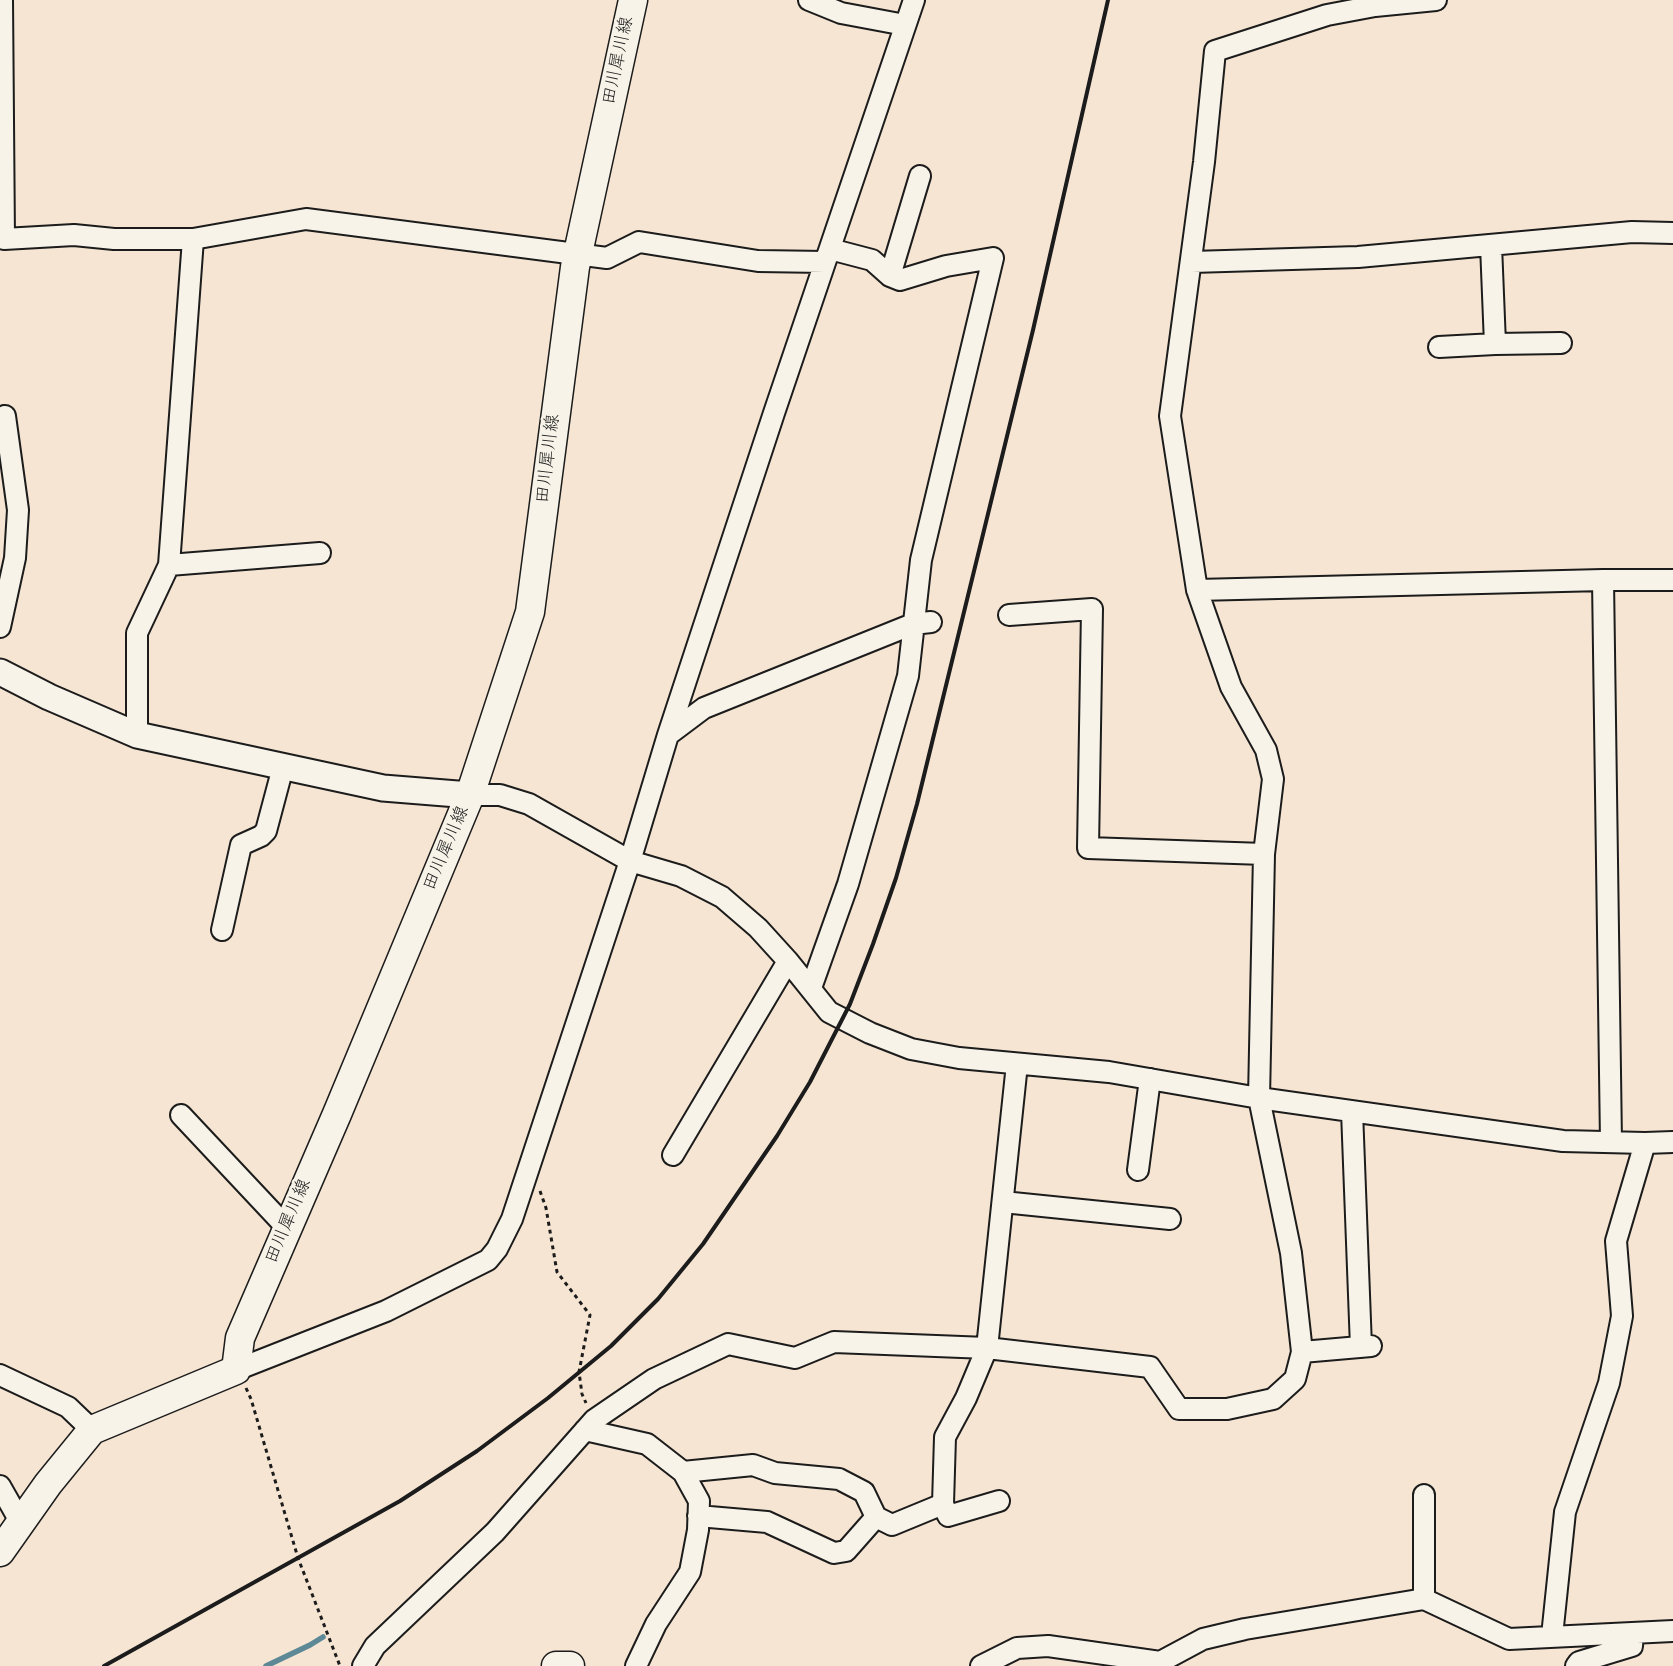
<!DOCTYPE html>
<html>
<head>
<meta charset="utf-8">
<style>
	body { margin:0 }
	canvas { display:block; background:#f5e5d2 }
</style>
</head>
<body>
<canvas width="1673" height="1666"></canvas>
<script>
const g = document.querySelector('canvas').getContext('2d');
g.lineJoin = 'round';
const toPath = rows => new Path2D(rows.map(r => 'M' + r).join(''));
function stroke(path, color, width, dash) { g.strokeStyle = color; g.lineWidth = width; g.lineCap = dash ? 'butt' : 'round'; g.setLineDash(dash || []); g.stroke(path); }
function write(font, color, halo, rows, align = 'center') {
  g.font = font + ' "Gochi Hand","Klee One",sans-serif'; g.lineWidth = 5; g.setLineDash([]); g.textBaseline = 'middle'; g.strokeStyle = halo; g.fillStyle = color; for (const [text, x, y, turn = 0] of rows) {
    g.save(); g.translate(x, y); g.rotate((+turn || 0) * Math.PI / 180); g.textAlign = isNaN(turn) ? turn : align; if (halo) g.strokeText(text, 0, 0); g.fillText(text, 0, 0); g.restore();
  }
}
const stream = toPath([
	[266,1666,310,1645,323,1637]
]);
const path = toPath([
	[540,1191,546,1208,557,1272,590,1315,579,1372,582,1394,586,1403],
	[246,1388,251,1399,298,1558,340,1666]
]);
const minor = toPath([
	[2,0,4,239,74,235,114,239,193,239,306,219,607,258,639,242,758,261,825,262],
	[809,0,841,13,905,25],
	[1491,245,1495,344,1561,343],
	[1192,262,1358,257,1632,232,1673,233],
	[890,276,920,176],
	[1439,347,1495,344],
	[169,565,320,553],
	[1603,580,1673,580],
	[1197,590,1603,580,1611,1142],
	[1009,615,1092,609,1088,848,1264,854],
	[0,627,15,558,18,510,5,416],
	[137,735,137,633,169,565,193,239],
	[668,735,704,708,913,624,931,622],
	[470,795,500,795,529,804,630,861,681,876,722,897,758,928,788,961,829,1012,870,1033,911,1049,959,1058,1109,1072,1259,1098,1563,1141,1645,1143,1673,1142],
	[222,930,241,845,261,836,266,831,283,767],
	[811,988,848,884,908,676,921,560,993,258,946,266,900,280,890,276,872,260,830,249],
	[1352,1111,1361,1347],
	[181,1115,288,1229],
	[673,1155,788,961],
	[1138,1170,1150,1079],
	[1003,1202,1170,1219],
	[1302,1352,1371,1346],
	[236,1370,386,1311,488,1260,497,1249,512,1219,630,861,668,735,774,413,914,0],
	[0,1375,68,1407,92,1430],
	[585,1430,647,1444,683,1472,699,1501,698,1530,690,1572,656,1624,636,1666],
	[683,1472,753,1465,775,1473,839,1479,864,1492,876,1517,892,1525,943,1504,945,1437,966,1398,987,1348,1150,1367,1179,1409,1227,1409,1273,1399,1295,1379,1302,1352,1291,1253,1259,1098,1264,854,1273,779,1266,750,1231,687,1197,590,1170,416,1204,162,1215,51,1327,15,1375,6,1436,0],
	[0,1486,21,1523],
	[943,1504,948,1516,999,1501],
	[698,1516,767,1522,834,1553,846,1551,876,1517],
	[1424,1599,1424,1495],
	[1552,1636,1565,1512,1609,1383,1622,1316,1616,1241,1645,1143],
	[363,1666,375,1646,495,1532,594,1420,654,1379,728,1344,795,1358,834,1342,987,1348,1017,1064],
	[981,1666,1017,1648,1048,1646,1160,1662,1203,1639,1245,1629,1424,1599,1509,1639,1673,1631],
	[1576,1666,1579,1662,1632,1646,1633,1633]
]);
const tertiary = toPath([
	[0,672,49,697,137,735,383,788,470,795]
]);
const secondary = toPath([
	[0,1552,48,1484,92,1430,236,1370,240,1338,337,1114,470,795,530,612,575,267,633,0],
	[556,1666,570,1666]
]);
const rail = toPath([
	[104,1666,400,1501,477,1451,548,1398,611,1346,658,1299,703,1244,777,1136,810,1082,850,1004,873,944,896,878,917,804,1033,330,1108,0]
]);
const streetNames = [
	["田川犀川線",620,61,-78],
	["田川犀川線",550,459,-83],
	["田川犀川線",448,849,-67],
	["田川犀川線",290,1222,-67]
];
stroke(stream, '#5c8995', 5.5);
stroke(minor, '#1c1c1c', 24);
stroke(tertiary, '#1c1c1c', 29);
stroke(secondary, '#1c1c1c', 31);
stroke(path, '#1c1c1c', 3, [4, 4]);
stroke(minor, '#f7f3e8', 20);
stroke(tertiary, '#f7f3e8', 25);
stroke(secondary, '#f7f3e8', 28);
stroke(rail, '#1c1c1c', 4);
write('18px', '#1c1c1c', '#f7f3e8', streetNames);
</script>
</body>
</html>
